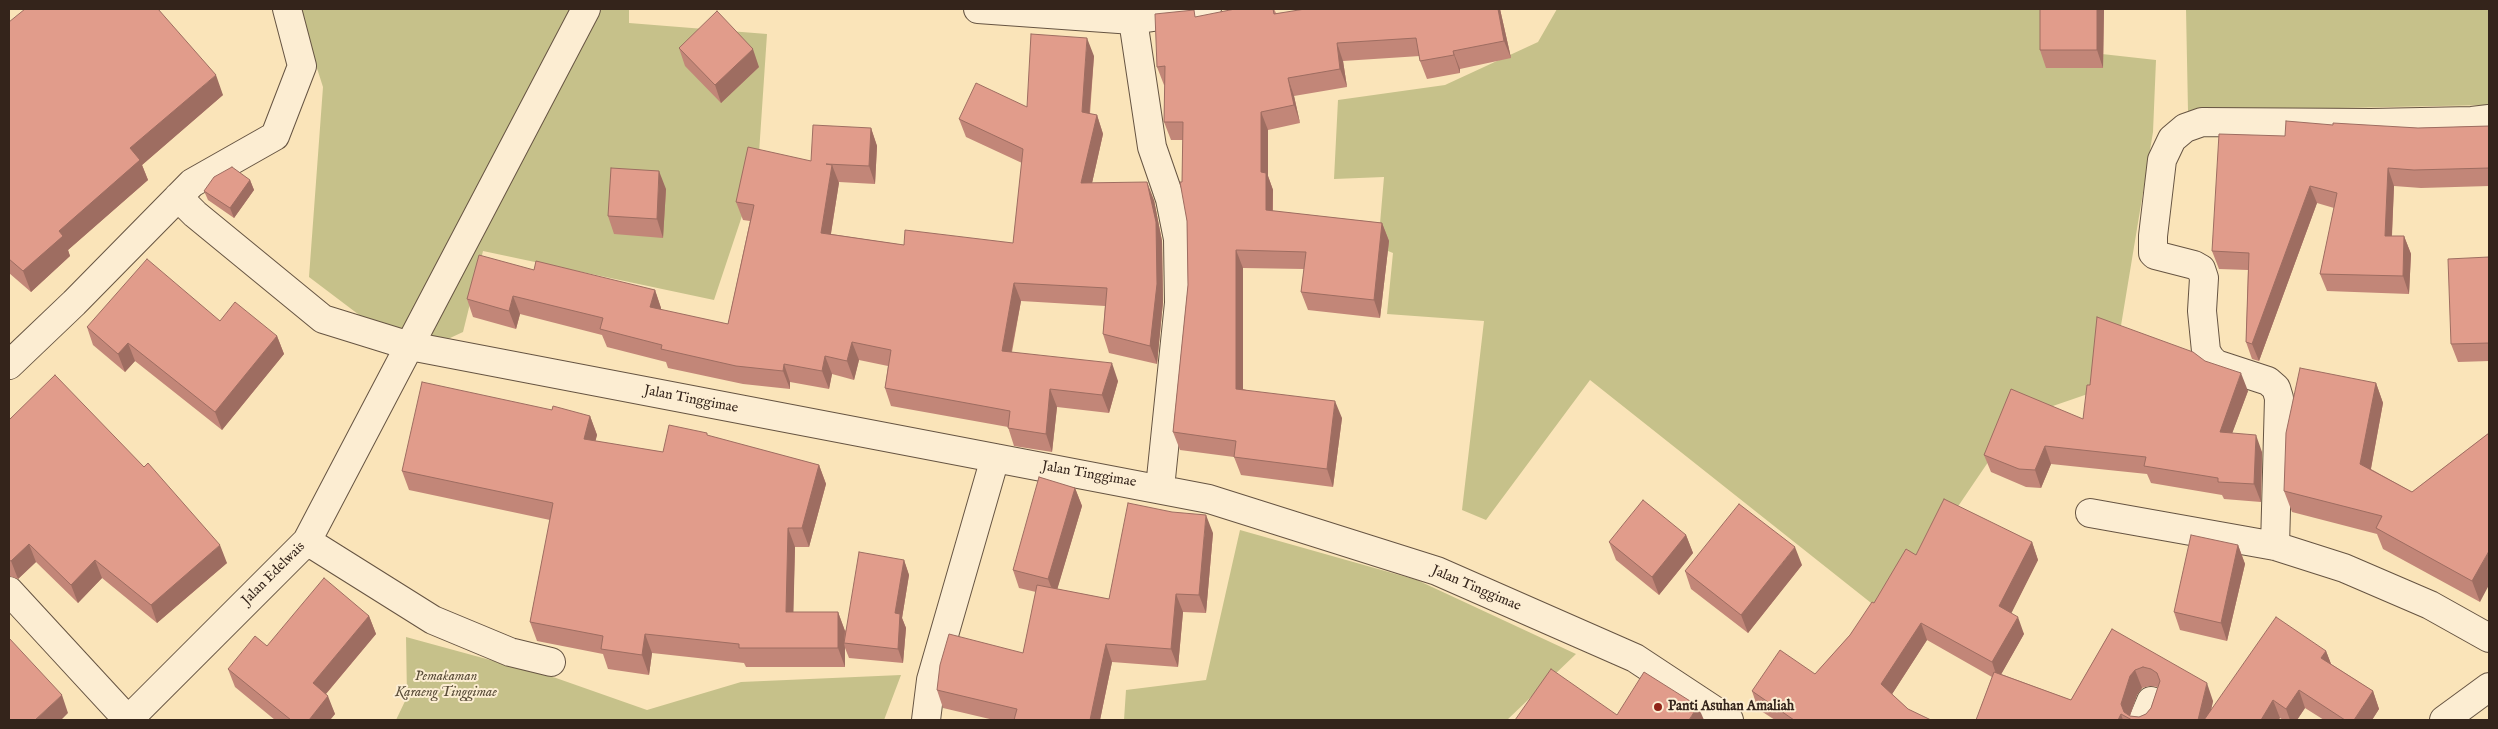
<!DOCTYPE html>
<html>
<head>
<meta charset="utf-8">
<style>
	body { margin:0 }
	#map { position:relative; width:2498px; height:729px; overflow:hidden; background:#fae4b9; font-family:"IM FELL English",serif }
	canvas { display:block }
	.frame { position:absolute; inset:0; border:10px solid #34241b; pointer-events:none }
</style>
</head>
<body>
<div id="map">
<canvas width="2498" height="729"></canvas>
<div class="frame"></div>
</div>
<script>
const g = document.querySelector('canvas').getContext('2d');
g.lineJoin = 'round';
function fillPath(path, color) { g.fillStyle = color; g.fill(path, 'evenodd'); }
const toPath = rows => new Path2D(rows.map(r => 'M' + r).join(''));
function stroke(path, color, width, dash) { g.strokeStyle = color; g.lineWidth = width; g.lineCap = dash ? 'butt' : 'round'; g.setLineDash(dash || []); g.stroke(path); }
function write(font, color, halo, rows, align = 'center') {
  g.font = font + ' "IM FELL English",serif'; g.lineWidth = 4; g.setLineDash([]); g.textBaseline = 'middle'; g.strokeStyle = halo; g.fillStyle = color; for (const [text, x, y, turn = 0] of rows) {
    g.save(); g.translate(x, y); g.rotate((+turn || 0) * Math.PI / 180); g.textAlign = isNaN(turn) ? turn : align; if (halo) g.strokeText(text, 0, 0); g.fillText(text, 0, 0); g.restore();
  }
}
const green = toPath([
	[298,9,629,9,629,23,767,34,758,168,714,300,483,251,463,332,450,338,387,336,309,277,323,87],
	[1557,9,2059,9,2048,48,2156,60,2153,132,2111,386,2018,418,1885,614,1590,380,1486,520,1462,510,1484,321,1387,314,1393,253,1378,247,1384,177,1334,179,1338,100,1445,85,1538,42],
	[2186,9,2489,9,2489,105,2188,111],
	[1240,530,1417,580,1576,654,1507,720,1124,720,1126,690,1206,680],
	[406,637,556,678,647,710,741,682,901,675,884,720,396,720,407,697]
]);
const minor = toPath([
	[978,9,1133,20,1207,9],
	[1133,20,1152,147,1170,199,1178,239,1179,303,1160,488],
	[178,197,195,214,323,319,410,346,1209,499,1437,571,1635,658,1729,720],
	[9,365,74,303,192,183,275,136,302,66,287,9],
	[2090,513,2275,546,2344,568,2430,605,2489,638],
	[307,541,433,620,510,652,551,662],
	[2275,546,2279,398,2276,388,2268,381,2216,364,2210,358,2206,351,2202,311,2204,278,2201,269,2194,265,2155,255,2153,253,2153,236,2162,160,2172,139,2185,128,2202,122,2371,123,2472,121,2489,119],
	[9,591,128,720],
	[128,720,307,541,586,9],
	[926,720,931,680,995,458],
	[2143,720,2151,701],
	[2444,720,2489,687]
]);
const wall = toPath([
	[1274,9,1276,13,1500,9,1511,58,1460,69,1460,73,1427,79,1420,61,1420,56,1343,61,1347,87,1294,96,1300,123,1268,130,1268,176,1273,190,1273,211,1382,223,1389,241,1380,318,1308,310,1301,292,1304,269,1243,268,1243,389,1342,418,1333,487,1241,475,1234,457,1180,450,1173,432,1188,285,1187,221,1182,182,1183,140,1171,140,1164,122,1165,85,1164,85,1157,67,1197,17],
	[2104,9,2103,68,2046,68,2040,50],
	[9,22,223,95,142,165,148,180,68,250,70,256,31,292,9,273],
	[679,48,759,67,721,103,685,66],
	[1094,56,1090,114,1097,115,1103,134,1092,183,1154,200,1162,241,1163,302,1157,364,1109,353,1103,334,1105,306,1021,301,1012,352,1118,381,1109,413,1057,407,1052,452,1014,446,1008,427,891,406,885,388,888,366,859,360,854,380,832,374,829,389,790,382,790,389,743,384,668,368,666,362,607,347,602,335,520,314,516,329,473,317,467,299,534,270,655,290,661,308,661,310,728,324,750,221,743,220,736,202,871,128,877,146,875,184,839,182,831,234,904,245,1013,243,1022,163,966,137,959,119,1027,107],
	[2333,125,2418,128,2489,126,2489,186,2421,188,2394,186,2392,236,2404,236,2411,254,2409,294,2327,291,2320,274,2334,208,2317,203,2259,361,2252,359,2246,342,2248,270,2219,269,2212,251,2285,136],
	[250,180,254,190,234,218,208,200,204,191],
	[666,189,663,238,614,234,608,216],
	[2489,257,2489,361,2458,362,2451,344],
	[220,321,277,336,284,354,222,430,135,361,125,372,93,345,87,327],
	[2205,361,2248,391,2232,433,2262,452,2261,502,2224,499,2222,495,2151,483,2147,474,2051,464,2041,488,2026,487,1991,472,1984,455,2083,419,2090,385],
	[2376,383,2383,403,2371,469,2412,492,2489,433,2480,602,2383,549,2377,534,2292,512,2284,491],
	[552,410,590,416,597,435,595,441,663,452,708,436,819,465,826,484,809,547,795,547,793,612,838,612,845,631,904,560,909,575,902,618,906,628,903,663,849,658,845,648,845,667,746,667,744,663,652,653,649,675,608,669,603,654,537,641,530,622,550,520,409,490,402,471],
	[9,420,227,563,157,623,102,578,78,603,36,562,18,579,9,576],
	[1075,488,1082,506,1057,589,1109,599,1213,533,1206,613,1183,612,1178,667,1112,662,1100,720,994,720,943,708,937,690,1023,653,1036,592,1019,588,1013,570],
	[1686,535,1693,553,1659,595,1616,560,1609,542],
	[2032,542,2038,560,2011,613,2024,634,2001,674,2071,700,2112,629,2213,701,2211,710,2326,651,2331,664,2373,691,2379,709,2372,720,2324,720,2305,708,2297,720,2283,720,2280,718,2278,720,1976,720,1992,677,1927,640,1892,694,1908,709,1931,720,1775,720,1758,709,1752,691,1815,674,1850,635,1874,603,1916,555],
	[2150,686,2158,687,2151,708,2146,714,2139,717,2130,716,2137,695,2142,688],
	[2238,545,2245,564,2227,641,2180,630,2174,612],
	[1802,565,1748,633,1691,589,1685,571],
	[369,616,376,634,326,694,335,714,330,720,275,720,235,687,228,669,267,646]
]);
const shadedWall = toPath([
	[1498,9,1500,9,1511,58,1504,41],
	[2097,9,2104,9,2103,68,2097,50],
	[1087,38,1094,56,1088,130,1082,112],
	[1337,43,1343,61,1347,87,1340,69],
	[753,49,759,67,721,103,715,85],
	[1453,51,1460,69,1460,73,1454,55],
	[216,75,223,95,142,165,148,180,68,250,70,256,31,292,23,271,130,148],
	[1288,78,1294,96,1300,123,1294,105],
	[1261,112,1268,130,1268,176,1273,190,1272,228,1266,210,1261,172],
	[1097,115,1103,134,1088,201,1081,183],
	[871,128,877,146,875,184,869,166],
	[832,165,839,183,828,251,821,233],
	[2388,168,2394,186,2391,253,2385,236],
	[659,171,666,189,663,238,657,219],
	[250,180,254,190,234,218,230,208],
	[1147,182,1154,200,1162,241,1163,302,1157,364,1150,346],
	[2310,186,2317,203,2259,361,2252,344],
	[1382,223,1389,241,1380,318,1374,300],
	[2404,236,2411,254,2409,294,2403,276],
	[1236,250,1243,268,1243,407,1236,389],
	[1014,283,1021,301,1008,369,1002,351],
	[655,290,661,308,657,326,650,307],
	[513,296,520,314,516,329,509,311],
	[277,336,284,354,222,430,215,412],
	[852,342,859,360,854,380,847,361],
	[128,343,135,361,125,372,118,354],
	[825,356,832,374,829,389,822,371],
	[1112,363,1118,381,1109,413,1102,395],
	[784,364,790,382,790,389,783,371],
	[2241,373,2248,391,2226,450,2220,432],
	[2376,383,2383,403,2368,484,2360,464],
	[1050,389,1057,407,1052,452,1046,434],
	[1335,401,1342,418,1333,487,1327,469],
	[590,416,597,435,591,459,584,439],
	[2256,435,2262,452,2261,502,2254,484],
	[2045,446,2051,464,2041,488,2035,470],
	[819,465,826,484,809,547,802,528],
	[1075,488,1082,506,1055,597,1048,579],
	[1206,515,1213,533,1206,613,1199,595],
	[788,528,795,547,793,631,786,612],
	[1686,535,1693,553,1659,595,1652,577],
	[2032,542,2038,560,2006,624,1999,606],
	[29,544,36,562,18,579,11,561],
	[220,545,227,563,157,623,151,605],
	[2238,545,2245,564,2227,641,2221,623],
	[1795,547,1802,565,1748,633,1741,615],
	[2489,551,2489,585,2480,602,2472,581],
	[95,560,102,578,78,603,71,585],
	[904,560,909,575,902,618,906,628,903,663,898,649,895,613],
	[1176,594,1183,612,1178,667,1171,649],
	[838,612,845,631,844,643,845,648,845,667,838,648],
	[369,616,376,634,319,702,313,683],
	[2018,617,2024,634,1998,680,1992,662],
	[1921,623,1927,640,1887,702,1881,684],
	[645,634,652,653,649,675,642,655],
	[1106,644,1112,662,1100,720,1090,720],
	[2326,651,2333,669,2321,658],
	[2135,670,2142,688,2137,695,2129,718,2125,716,2121,704,2130,676],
	[2207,683,2213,701,2209,720,2198,720],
	[2299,690,2305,708,2297,720,2290,720,2286,709],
	[2373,691,2379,709,2372,720,2354,720],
	[62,695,68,713,61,720,35,720],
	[328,696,335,714,330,720,309,720],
	[2273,700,2280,718,2278,720,2261,720],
	[1698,706,1704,720,1689,720],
	[2121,714,2123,720,2118,720]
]);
const building = toPath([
	[25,9,158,9,216,75,130,148,140,160,59,231,63,236,23,271,9,259,9,22,25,9],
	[1235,9,1273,9,1274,14,1305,9,1498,9,1504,41,1453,51,1454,55,1420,61,1416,38,1337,43,1340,69,1288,78,1294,105,1261,112,1261,172,1266,173,1266,210,1382,223,1374,300,1301,292,1306,252,1236,250,1236,389,1335,401,1327,469,1234,457,1236,441,1173,432,1188,285,1187,221,1180,182,1182,182,1183,122,1164,122,1165,66,1157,67,1155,14,1194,10,1195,17,1235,9],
	[2040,9,2097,9,2097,50,2040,50,2040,9],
	[717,11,753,49,715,85,679,48,717,11],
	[1031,34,1087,38,1082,112,1097,115,1081,183,1147,182,1156,222,1157,284,1150,346,1103,334,1107,288,1014,283,1002,351,1112,363,1102,395,1050,389,1046,434,1008,428,1010,411,885,388,891,350,852,342,847,361,825,356,822,371,784,364,783,371,736,366,661,349,662,345,600,329,603,318,513,296,509,311,467,299,479,255,534,270,536,261,655,290,650,307,728,324,754,205,736,202,748,147,811,161,813,125,871,128,869,166,826,164,832,165,821,233,904,245,905,230,1013,243,1023,149,959,119,976,83,1027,107,1031,34],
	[2286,121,2333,125,2333,123,2418,128,2489,126,2489,168,2414,170,2388,168,2385,236,2404,236,2403,276,2320,274,2337,193,2310,186,2252,344,2246,342,2249,253,2212,251,2219,134,2285,136,2286,121],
	[232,167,250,180,230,208,204,191,214,177,232,167],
	[611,168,659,171,657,219,608,216,611,168],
	[2489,257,2489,343,2451,344,2448,259,2489,257],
	[147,259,220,321,235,302,277,336,215,412,128,343,118,354,87,327,147,259],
	[2097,317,2193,352,2205,361,2241,373,2220,432,2256,435,2254,484,2218,482,2218,478,2144,466,2146,457,2045,446,2035,470,2019,469,1984,455,2011,389,2083,419,2087,385,2090,385,2097,317],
	[2300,368,2376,383,2360,464,2412,492,2489,433,2489,551,2472,581,2376,528,2382,516,2284,491,2286,433,2300,368],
	[55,375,144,467,148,463,220,545,151,605,95,560,71,585,29,544,11,561,9,560,9,420,55,375],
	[422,382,552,410,553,406,590,416,584,439,663,452,669,425,707,433,707,435,819,465,802,528,788,528,786,612,838,612,838,648,739,648,739,644,645,634,642,655,601,649,603,636,530,622,553,503,402,471,422,382],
	[1039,477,1075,488,1048,579,1013,570,1039,477],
	[1944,499,2032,542,1999,606,2018,617,1992,662,1921,623,1881,684,1908,709,1931,720,1794,720,1752,691,1780,650,1815,674,1850,635,1872,602,1874,603,1906,549,1916,555,1944,499],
	[1643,500,1686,535,1652,577,1609,542,1643,500],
	[1128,503,1172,512,1206,515,1199,595,1176,594,1171,649,1106,644,1090,720,1014,720,1017,709,937,690,940,665,949,634,1023,653,1037,585,1109,599,1128,503],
	[1739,504,1795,547,1741,615,1685,571,1739,504],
	[2191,535,2238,545,2221,623,2174,612,2191,535],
	[859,552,904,560,895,613,900,614,898,649,844,643,859,552],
	[324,578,369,616,313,683,328,696,309,720,291,720,228,669,255,636,267,646,324,578],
	[2276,617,2326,651,2321,658,2373,691,2354,720,2345,720,2299,690,2286,709,2273,700,2261,720,2204,720,2276,617],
	[2112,629,2207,683,2198,720,2132,720,2121,714,2118,720,1976,720,1994,672,2071,700,2112,629],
	[2143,667,2151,669,2157,673,2160,681,2151,708,2146,714,2139,717,2130,716,2124,712,2121,704,2130,676,2135,670,2143,667],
	[9,638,62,695,35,720,9,720,9,638],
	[1551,669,1617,715,1644,672,1698,706,1689,720,1515,720,1551,669]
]);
const markers = [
	[1658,707,5,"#8f2418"]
];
const streetNames = [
	["Jalan Tinggimae",691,400,11],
	["Jalan Tinggimae",1089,475,10],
	["Jalan Edelwais",274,574,-45],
	["Jalan Tinggimae",1476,589,23]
];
const parkNames = [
	["Pemakaman",446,677],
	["Karaeng Tinggimae",446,693]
];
const poiNames = [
	["Panti Asuhan Amaliah",1668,707]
];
fillPath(green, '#c6c18a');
stroke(minor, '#665442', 30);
stroke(minor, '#fcedd2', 28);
fillPath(wall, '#c28678');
fillPath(shadedWall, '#9e6d61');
fillPath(building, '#e19c8b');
stroke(building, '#9e6d61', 1);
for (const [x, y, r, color] of markers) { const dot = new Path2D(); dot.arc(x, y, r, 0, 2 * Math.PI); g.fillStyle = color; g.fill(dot); stroke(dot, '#fcedd2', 2); }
write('14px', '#34241b', '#fcedd2', streetNames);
write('italic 14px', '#584b37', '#fcedd2', parkNames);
write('bold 14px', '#34241b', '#fcedd2', poiNames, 'left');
</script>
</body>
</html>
